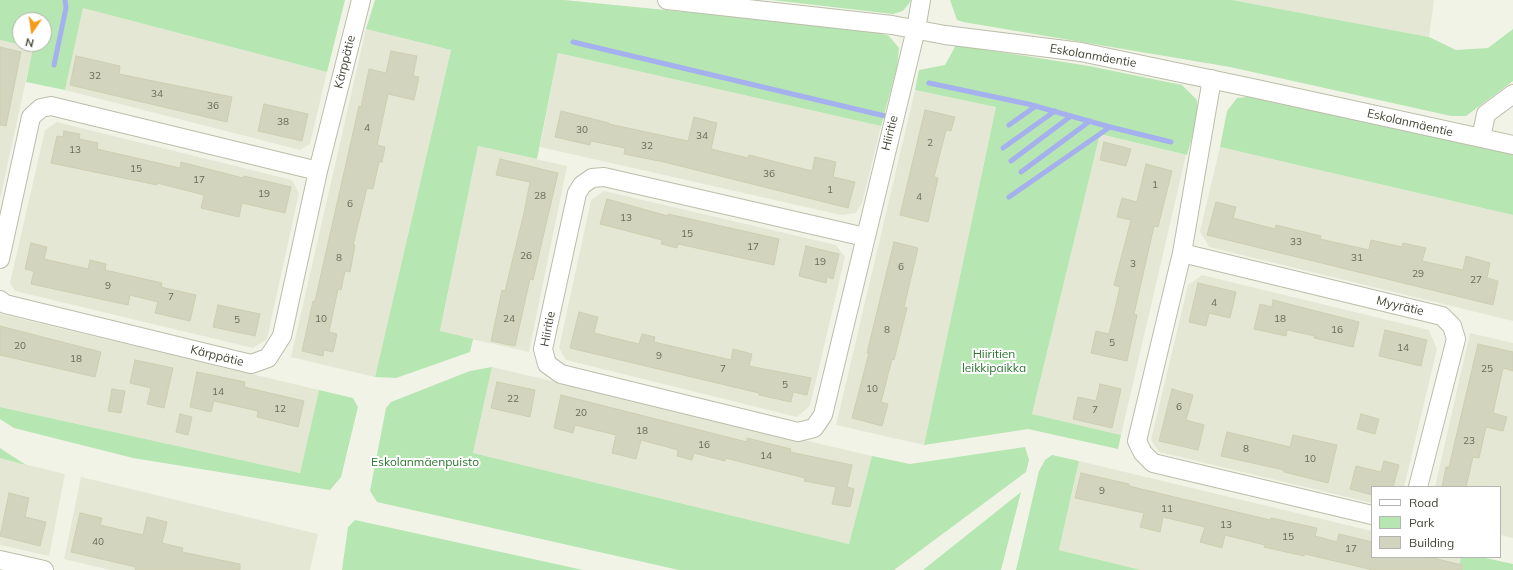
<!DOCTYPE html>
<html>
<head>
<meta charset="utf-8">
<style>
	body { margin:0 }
	#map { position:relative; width:1513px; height:570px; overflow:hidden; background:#f1f3e7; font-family:Mulish,sans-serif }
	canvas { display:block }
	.legend { position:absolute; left:1371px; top:486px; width:130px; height:72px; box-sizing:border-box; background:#fff; border:1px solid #b5b5af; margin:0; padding:5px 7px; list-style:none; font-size:12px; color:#454636 }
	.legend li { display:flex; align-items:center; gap:8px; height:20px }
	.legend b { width:20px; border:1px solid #b5b5af }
	.north { position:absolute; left:12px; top:12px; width:40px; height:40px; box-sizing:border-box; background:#fff; border:1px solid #b5b5af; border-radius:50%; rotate:193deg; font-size:11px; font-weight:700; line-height:16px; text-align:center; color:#454636 }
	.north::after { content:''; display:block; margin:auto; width:14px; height:18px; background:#f59c1c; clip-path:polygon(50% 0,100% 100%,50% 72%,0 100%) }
</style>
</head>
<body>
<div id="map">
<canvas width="1513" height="570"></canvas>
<ul class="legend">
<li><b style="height:5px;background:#fff"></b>Road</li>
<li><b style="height:11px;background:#b6e6b1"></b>Park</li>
<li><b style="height:11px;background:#d3d4bd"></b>Building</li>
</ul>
<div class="north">N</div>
</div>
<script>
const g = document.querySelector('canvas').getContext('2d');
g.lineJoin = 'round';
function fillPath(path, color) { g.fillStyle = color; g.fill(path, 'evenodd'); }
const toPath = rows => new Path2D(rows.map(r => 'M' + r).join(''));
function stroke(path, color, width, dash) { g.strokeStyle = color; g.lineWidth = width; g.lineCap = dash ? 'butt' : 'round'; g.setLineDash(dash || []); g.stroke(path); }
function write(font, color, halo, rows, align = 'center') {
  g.font = font + ' Mulish,sans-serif'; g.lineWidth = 4; g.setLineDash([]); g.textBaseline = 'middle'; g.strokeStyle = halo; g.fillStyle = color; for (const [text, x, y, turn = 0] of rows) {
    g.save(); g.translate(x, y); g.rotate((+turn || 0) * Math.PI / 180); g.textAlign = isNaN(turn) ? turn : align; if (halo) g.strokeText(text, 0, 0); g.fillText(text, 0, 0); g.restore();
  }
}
const residential = toPath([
	[1232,0,1434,0,1429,37],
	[83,8,327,72,310,144,300,150,65,90],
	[366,29,451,50,375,377,291,357],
	[0,40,33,48,0,199],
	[558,53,881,126,862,203,856,213,841,215,540,147],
	[915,90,996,107,924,445,836,425],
	[57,122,292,180,299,193,267,339,253,348,15,291,10,283,45,130],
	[1100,134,1186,155,1121,435,1032,414],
	[478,146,567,166,529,352,440,332],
	[1220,147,1513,215,1513,321,1209,247,1200,231],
	[604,191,836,245,845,257,810,406,797,417,566,360,559,348,591,200],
	[1202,275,1429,330,1437,349,1404,487,1372,487,1372,503,1159,452,1151,440,1188,285],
	[0,314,319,390,300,473,0,407],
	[1470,333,1513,343,1513,538,1500,535,1500,487,1435,487],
	[492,367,872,456,849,544,473,453],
	[0,458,65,474,49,556,0,545],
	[1079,461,1372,531,1372,557,1461,557,1458,570,1141,570,1059,550],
	[81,477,318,534,310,570,110,570,64,559]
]);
const green = toPath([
	[0,0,345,0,327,72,83,8,65,90,26,82,33,48,0,40],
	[20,20,44,20,44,44,20,44],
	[375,0,564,0,869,30,889,36,899,48,897,67,881,126,558,53,537,159,478,146,440,331,473,339,470,352,396,378,375,377,451,50,366,29],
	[772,0,911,0,910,2,903,11,893,14],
	[950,0,1232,0,1429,37,1456,50,1488,48,1513,29,1513,81,1466,116,1451,116,1230,67,963,22,957,20],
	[956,45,1089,66,1182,85,1197,100,1198,116,1187,155,1100,134,1032,414,1121,435,1118,449,1028,429,924,445,996,107,915,90,919,70,945,65],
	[1257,96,1513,153,1513,215,1220,147,1227,111,1237,98],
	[492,367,473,453,849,544,872,456,910,464,1025,447,1029,460,1026,472,894,570,679,570,377,502,370,491,386,408,391,402,470,371],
	[319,390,353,398,358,407,341,477,330,490,133,458,14,428,0,419,0,407,300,473],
	[0,448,26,465,0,458],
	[1052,455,1079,461,1059,550,1141,570,1016,570,1039,471,1045,460],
	[1021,492,1001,570,923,570],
	[355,520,583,570,342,570,348,527],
	[1461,557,1481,557,1513,564,1513,570,1458,570]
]);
const stream = toPath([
	[573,42,885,116],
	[54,65,66,8,65,0],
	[929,83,1028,104,1110,127,1171,142],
	[1009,125,1036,106],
	[1003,148,1055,111],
	[1011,161,1071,116],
	[1021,172,1090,121],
	[1009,197,1110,127]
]);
const building = toPath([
	[0,47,21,52,6,126,0,125,0,47],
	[391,51,417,56,413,76,419,77,414,100,388,94,377,145,385,147,382,162,379,162,373,189,367,188,353,245,355,245,350,272,345,271,341,290,338,289,329,332,337,334,333,352,324,350,323,356,302,351,313,301,315,301,359,106,361,107,369,69,386,73,391,51],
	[76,56,120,66,119,74,232,97,227,122,70,85,76,56],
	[264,104,308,114,302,141,258,131,264,104],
	[925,110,955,117,951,131,946,130,934,177,938,178,928,222,900,215,925,110],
	[561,111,609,123,609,124,688,141,694,117,717,123,711,149,748,158,749,155,812,171,815,157,836,162,833,177,855,182,848,208,664,162,624,154,625,148,591,141,590,145,555,137,561,111],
	[64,131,80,134,79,139,98,143,97,149,180,168,181,162,243,178,244,176,291,187,285,213,242,203,239,217,201,208,204,195,157,183,157,185,51,163,57,136,63,137,64,131],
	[1104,142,1131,149,1126,166,1100,160,1104,142],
	[500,159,558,173,533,280,530,279,515,346,491,341,502,290,505,291,524,213,530,182,496,175,500,159],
	[1146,164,1172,171,1158,227,1154,226,1134,314,1137,315,1127,361,1091,353,1096,331,1109,334,1120,287,1114,285,1131,220,1117,217,1122,198,1137,202,1146,164],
	[607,199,668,216,668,214,779,239,774,265,678,244,677,248,661,244,662,240,600,224,607,199],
	[1216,202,1236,207,1233,218,1275,229,1276,225,1321,236,1320,239,1369,250,1371,240,1402,247,1403,243,1426,248,1422,261,1463,270,1466,256,1490,263,1487,278,1498,281,1493,305,1207,235,1216,202],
	[894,242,918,248,904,307,907,308,894,360,892,359,881,402,888,404,882,426,852,418,869,353,867,353,894,242],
	[31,243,47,247,44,259,88,269,90,260,106,264,105,270,162,283,161,287,196,295,190,321,155,313,158,302,130,295,128,305,31,284,34,271,25,269,31,243],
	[806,246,839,254,833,279,827,277,826,283,799,276,806,246],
	[1198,283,1236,292,1230,318,1209,313,1206,326,1189,322,1198,283],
	[1273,300,1359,322,1353,347,1314,338,1315,336,1287,330,1286,336,1254,329,1260,304,1272,307,1273,300],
	[218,305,260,314,255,336,213,327,218,305],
	[579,312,598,317,594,333,639,344,642,334,655,337,654,342,731,360,733,349,752,354,749,366,811,378,807,395,793,392,791,402,759,395,759,393,570,348,579,312],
	[0,326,101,352,95,377,0,355,0,326],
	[1385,330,1427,340,1421,366,1379,356,1385,330],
	[1478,344,1513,352,1513,371,1503,368,1493,413,1507,417,1503,431,1486,427,1479,458,1473,457,1466,487,1442,487,1446,467,1449,467,1478,344],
	[135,360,173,368,164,408,147,404,151,388,130,383,135,360],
	[197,372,245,382,244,387,304,401,298,427,257,417,258,411,214,401,211,412,190,407,197,372],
	[497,382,535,390,530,417,491,408,497,382],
	[1100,384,1121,389,1112,428,1073,419,1078,397,1096,401,1100,384],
	[112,389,125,391,121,413,108,411,112,389],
	[1172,389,1193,395,1186,420,1204,425,1198,450,1159,441,1172,389],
	[561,395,747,442,747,438,791,449,790,452,852,465,847,487,854,489,850,507,832,504,836,487,804,481,805,478,725,458,725,461,694,453,692,460,677,456,678,450,641,440,636,459,612,453,616,435,575,425,573,433,554,428,561,395],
	[180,414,192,417,188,435,176,432,180,414],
	[1361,414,1379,419,1375,434,1357,429,1361,414],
	[1227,432,1290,447,1293,435,1337,445,1328,483,1284,472,1284,470,1221,456,1227,432],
	[1384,461,1399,465,1393,487,1372,487,1372,495,1350,489,1356,466,1381,472,1384,461],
	[1081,473,1129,484,1129,486,1270,520,1271,518,1317,528,1315,536,1337,542,1339,534,1372,542,1372,557,1429,557,1462,565,1462,570,1373,570,1305,554,1304,556,1264,547,1265,545,1225,535,1222,548,1200,542,1205,527,1163,517,1160,532,1140,527,1144,513,1075,498,1081,473],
	[9,493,29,498,25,517,46,522,40,546,0,536,9,493],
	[80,513,102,518,100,525,143,535,147,517,167,522,162,543,183,548,182,552,240,564,240,570,135,570,136,567,71,552,80,513]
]);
const minor = toPath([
	[667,0,892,25,945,35,1081,52,1257,89,1513,145],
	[1212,79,1182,253,1137,441,1143,453,1153,463,1372,515],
	[1481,138,1486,114,1513,94],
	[865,237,604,177,592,178,582,185,577,193,543,349,547,364,561,374,798,432,814,428,823,415,916,29,921,0],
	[1182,253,1442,316,1452,326,1456,339,1418,487],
	[0,259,31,117,41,108,51,106,318,171],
	[0,300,5,304,251,364,268,358,282,336,318,171,361,0],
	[0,560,44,570]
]);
const numberNames = [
	["32",95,76],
	["34",157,94],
	["36",213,106],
	["38",283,122],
	["4",367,128],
	["30",582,130],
	["34",702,136],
	["2",930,143],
	["32",647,146],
	["13",75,150],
	["15",136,169],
	["36",769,174],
	["17",199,180],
	["1",1155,185],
	["1",830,190],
	["19",264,194],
	["28",540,196],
	["4",919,197],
	["6",350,204],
	["13",626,218],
	["15",687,234],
	["33",1296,242],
	["17",753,247],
	["26",526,256],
	["8",339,258],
	["31",1357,258],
	["19",820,262],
	["3",1133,264],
	["6",901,267],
	["29",1418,274],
	["27",1476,280],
	["9",108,286],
	["7",171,297],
	["4",1214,303],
	["10",321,319],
	["24",509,319],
	["18",1280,319],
	["5",237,320],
	["8",887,330],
	["16",1337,330],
	["5",1112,343],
	["20",20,346],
	["14",1403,348],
	["9",659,356],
	["18",76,359],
	["7",723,369],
	["25",1487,369],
	["5",785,385],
	["10",872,389],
	["14",218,392],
	["22",513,399],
	["6",1179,407],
	["12",280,409],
	["7",1095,410],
	["20",581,413],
	["18",642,431],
	["23",1469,441],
	["16",704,445],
	["8",1246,449],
	["14",766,456],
	["10",1310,459],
	["9",1102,491],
	["11",1167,509],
	["13",1226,525],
	["15",1288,537],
	["40",98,542],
	["17",1351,549]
];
const streetNames = [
	["Eskolanmäentie",1093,56,10],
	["Kärppätie",345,62,-76],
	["Eskolanmäentie",1410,123,13],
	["Hiiritie",890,133,-76],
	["Myyrätie",1400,306,14],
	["Hiiritie",548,329,-79],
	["Kärppätie",217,356,14]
];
const parkNames = [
	["Hiiritien",994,354],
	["leikkipaikka",994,368],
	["Eskolanmäenpuisto",425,462]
];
fillPath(residential, '#e5e7d5');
fillPath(green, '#b6e6b1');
stroke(stream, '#a5b0ef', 5);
fillPath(building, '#d3d4bd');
stroke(building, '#cdcfb0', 1);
stroke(minor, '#bcbeaa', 20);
stroke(minor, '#fff', 18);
write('10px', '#686a58', null, numberNames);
write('12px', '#454636', '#fff', streetNames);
write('12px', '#2b772f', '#fff', parkNames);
</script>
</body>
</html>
